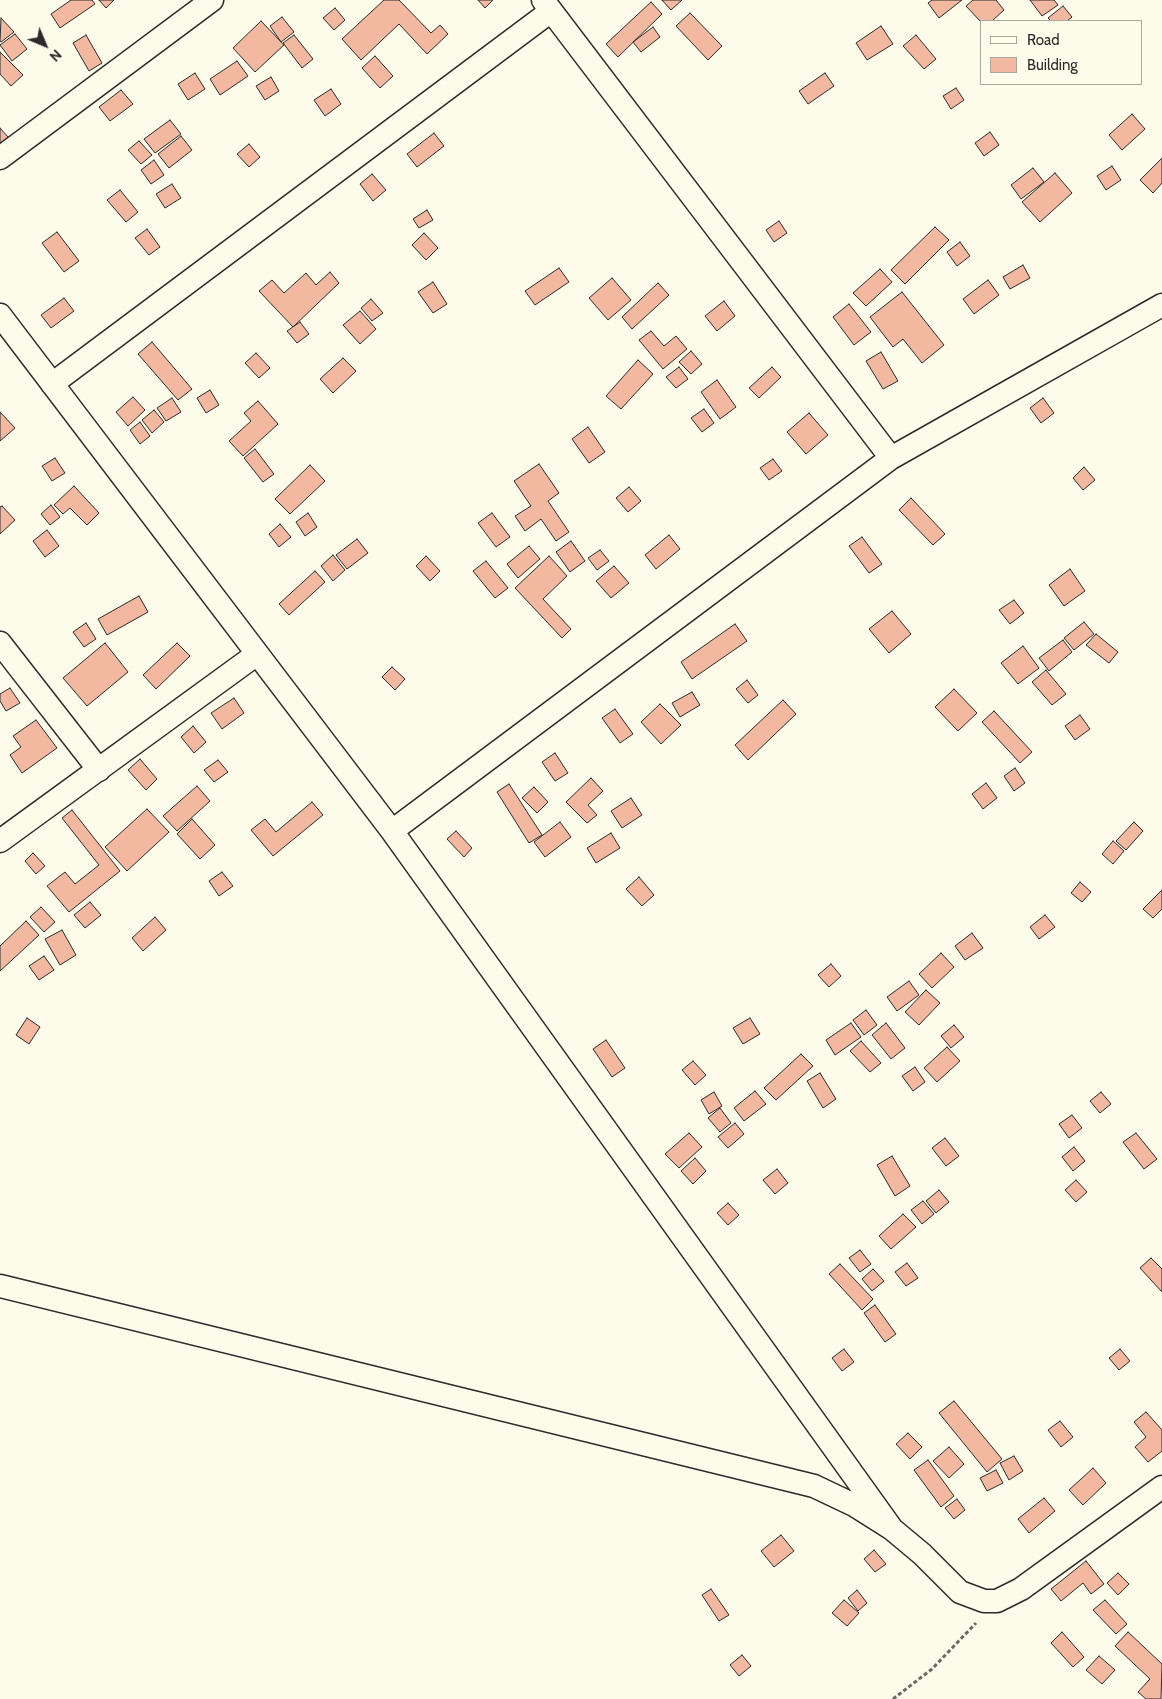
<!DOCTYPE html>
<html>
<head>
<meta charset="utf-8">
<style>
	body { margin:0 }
	#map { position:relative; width:1162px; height:1699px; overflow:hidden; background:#fdfbea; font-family:Cabin,sans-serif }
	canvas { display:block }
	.legend { position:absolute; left:980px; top:20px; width:162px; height:65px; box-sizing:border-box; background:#fdfbea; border:1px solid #a9a89e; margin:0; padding:6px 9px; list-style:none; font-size:15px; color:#2b2b2b }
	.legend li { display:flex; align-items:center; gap:10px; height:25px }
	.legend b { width:25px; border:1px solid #a9a89e }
	.north { position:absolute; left:20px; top:20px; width:50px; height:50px; -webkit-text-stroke:4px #fdfbea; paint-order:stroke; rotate:135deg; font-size:14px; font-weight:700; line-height:20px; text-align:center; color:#2b2b2b }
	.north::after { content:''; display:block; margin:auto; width:18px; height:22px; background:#2b2b2b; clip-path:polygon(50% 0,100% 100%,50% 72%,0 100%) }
</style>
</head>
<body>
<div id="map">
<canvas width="1162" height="1699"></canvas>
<ul class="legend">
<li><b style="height:6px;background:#fdfbea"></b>Road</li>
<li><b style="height:14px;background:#f2b8a0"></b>Building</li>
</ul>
<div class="north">N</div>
</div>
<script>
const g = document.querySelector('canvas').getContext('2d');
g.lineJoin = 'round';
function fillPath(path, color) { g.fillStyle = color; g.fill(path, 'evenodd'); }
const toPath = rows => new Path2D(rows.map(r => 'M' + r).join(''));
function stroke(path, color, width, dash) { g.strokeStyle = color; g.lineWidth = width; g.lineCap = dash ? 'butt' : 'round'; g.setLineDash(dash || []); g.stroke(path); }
const building = toPath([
	[71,0,92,0,95,4,60,28,51,14,71,0],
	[99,0,114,0,106,8,99,0],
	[384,0,399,0,431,33,440,25,448,34,427,54,399,24,361,60,342,39,384,0],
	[478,0,493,0,485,8,478,0],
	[662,0,682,0,671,10,662,0],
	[932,0,962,0,939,18,928,3,932,0],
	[973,0,996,0,1004,10,992,21,981,22,966,6,973,0],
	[1030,0,1054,0,1058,5,1042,16,1030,0],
	[651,2,662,14,618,57,606,44,651,2],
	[1063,6,1072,17,1067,21,1051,21,1048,18,1063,6],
	[335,8,345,20,334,30,323,18,335,8],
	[690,13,722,46,708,60,676,26,690,13],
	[282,17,294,32,281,42,270,26,282,17],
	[1,18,14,32,1,42,0,41,1,18],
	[261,21,284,45,255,72,233,48,261,21],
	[881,26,893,44,867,60,856,43,881,26],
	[653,27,660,37,641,52,633,42,653,27],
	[15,34,27,49,12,61,0,45,15,34],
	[86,35,102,63,89,71,73,43,86,35],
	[294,35,313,59,302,68,283,43,294,35],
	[916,35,936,59,924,69,903,46,916,35],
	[0,52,23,75,11,86,0,74,0,52],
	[375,56,393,76,380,88,362,68,375,56],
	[237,61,248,76,220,95,210,79,237,61],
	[195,73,205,89,188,100,178,84,195,73],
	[825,73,834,86,808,104,799,91,825,73],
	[271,77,279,91,265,100,256,86,271,77],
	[956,88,964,100,951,109,943,96,956,88],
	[331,89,341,104,325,116,314,100,331,89],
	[121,90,133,104,110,121,99,107,121,90],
	[1132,114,1145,129,1122,150,1109,135,1132,114],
	[170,120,181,134,155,153,144,139,170,120],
	[0,128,8,137,0,145,0,128],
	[990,132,999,145,984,156,975,143,990,132],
	[434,133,444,146,417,167,407,154,434,133],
	[181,136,192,150,169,168,158,154,181,136],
	[139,141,152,155,141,164,128,150,139,141],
	[249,144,260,157,249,167,237,154,249,144],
	[1162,158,1162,183,1153,193,1140,180,1162,158],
	[154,160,164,175,151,184,141,170,154,160],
	[1112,166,1121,180,1106,190,1097,176,1112,166],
	[1033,168,1044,182,1021,199,1011,185,1033,168],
	[1055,173,1072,193,1040,222,1022,202,1055,173],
	[372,174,386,190,373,201,360,184,372,174],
	[172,184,181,198,165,208,156,194,172,184],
	[120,190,138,212,126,222,107,200,120,190],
	[427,210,433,220,419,228,413,219,427,210],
	[779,221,787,233,774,242,766,230,779,221],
	[935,227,949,240,905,284,891,270,935,227],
	[147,229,160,247,149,255,135,238,147,229],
	[57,232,79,261,64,272,42,243,57,232],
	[424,233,438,248,426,260,412,245,424,233],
	[960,242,970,256,957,266,947,252,960,242],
	[1023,265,1030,278,1010,289,1003,277,1023,265],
	[559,268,569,282,535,305,525,291,559,268],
	[880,269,892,282,866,306,853,293,880,269],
	[330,272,339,283,293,327,259,291,272,280,284,293,306,273,316,285,330,272],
	[612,278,631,300,608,320,589,298,612,278],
	[988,280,999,295,974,314,963,299,988,280],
	[433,282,447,304,433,313,418,292,433,282],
	[658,283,669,295,632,329,622,317,658,283],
	[902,292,944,345,922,363,903,339,893,347,870,317,902,292],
	[64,298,74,311,51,328,41,315,64,298],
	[371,299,383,313,372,321,361,308,371,299],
	[724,301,735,316,717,331,705,316,724,301],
	[849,304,871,332,854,345,833,317,849,304],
	[360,311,376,329,360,344,343,325,360,311],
	[300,322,309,334,297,343,287,331,300,322],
	[651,331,664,346,676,336,687,349,663,369,639,340,651,331],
	[152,342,192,389,178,400,138,354,152,342],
	[691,351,702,364,691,374,679,362,691,351],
	[881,352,898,381,883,389,866,361,881,352],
	[256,353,270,368,259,378,245,363,256,353],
	[343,358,356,371,333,393,320,379,343,358],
	[638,360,653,374,621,409,606,396,638,360],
	[679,367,688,379,676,388,666,377,679,367],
	[772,367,781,377,759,398,749,388,772,367],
	[717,380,736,407,720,419,701,392,717,380],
	[210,390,219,405,206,413,197,398,210,390],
	[133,397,145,410,128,426,116,412,133,397],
	[172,398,181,412,166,421,157,408,172,398],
	[1043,398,1054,413,1041,423,1030,408,1043,398],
	[258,401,278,424,243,456,229,441,251,421,244,413,258,401],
	[704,409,714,423,702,432,691,418,704,409],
	[154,410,164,422,152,433,142,420,154,410],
	[0,412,15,428,0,441,0,412],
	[809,413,828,435,806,454,787,432,809,413],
	[140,422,150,436,140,444,130,430,140,422],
	[588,427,605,452,589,463,572,439,588,427],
	[255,449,274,474,263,482,244,458,255,449],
	[55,458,65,473,52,481,42,466,55,458],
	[773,459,782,471,769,480,760,468,773,459],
	[539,464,559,493,548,501,569,532,556,541,541,519,525,531,515,516,531,506,514,481,539,464],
	[310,465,325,481,290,514,275,499,310,465],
	[1084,467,1095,480,1083,490,1073,478,1084,467],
	[74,486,99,513,87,525,70,508,63,514,54,505,74,486],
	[629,487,641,501,628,512,616,498,629,487],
	[911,498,945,534,933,545,899,510,911,498],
	[51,505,60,517,50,525,41,514,51,505],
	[2,506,15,520,0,534,0,507,2,506],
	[308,513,317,527,305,536,296,522,308,513],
	[492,513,510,537,496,547,478,523,492,513],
	[280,524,291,537,279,547,269,534,280,524],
	[47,530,59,546,45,557,33,541,47,530],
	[669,535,680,549,656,569,645,555,669,535],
	[862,537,882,564,869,573,849,546,862,537],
	[357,539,368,553,347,569,336,555,357,539],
	[571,541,585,561,570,572,556,552,571,541],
	[529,546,540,559,518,578,507,564,529,546],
	[600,550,609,561,597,570,588,558,600,550],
	[333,555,345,570,333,581,321,566,333,555],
	[426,556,440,571,430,581,416,566,426,556],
	[549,556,567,576,543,599,571,629,562,638,515,588,549,556],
	[486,561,508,588,495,598,473,571,486,561],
	[614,566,629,583,611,598,596,581,614,566],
	[1070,569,1085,591,1064,606,1049,585,1070,569],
	[315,571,325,582,289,615,279,604,315,571],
	[139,596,148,612,107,635,98,619,139,596],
	[1014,600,1024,613,1010,624,999,610,1014,600],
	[892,611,911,634,889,653,869,629,892,611],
	[1084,622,1094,634,1074,650,1064,638,1084,622],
	[86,623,96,639,84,647,73,632,86,623],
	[735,624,747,641,692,679,681,662,735,624],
	[1096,634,1118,652,1109,663,1086,645,1096,634],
	[1063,640,1072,652,1049,671,1039,658,1063,640],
	[105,643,128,672,87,706,63,678,105,643],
	[177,643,190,656,156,689,143,675,177,643],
	[1023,646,1039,668,1018,684,1001,663,1023,646],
	[392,667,405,679,395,690,382,677,392,667],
	[1046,670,1066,694,1052,705,1032,682,1046,670],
	[747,680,758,695,748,703,736,689,747,680],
	[10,688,20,703,6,711,0,701,0,694,10,688],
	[954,689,977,713,958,731,935,707,954,689],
	[692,692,700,705,680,717,672,703,692,692],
	[234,698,244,713,222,729,211,713,234,698],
	[783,700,796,714,748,760,735,745,783,700],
	[660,704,681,725,661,744,641,722,660,704],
	[615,709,633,734,620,743,602,718,615,709],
	[994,711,1032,752,1020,763,982,722,994,711],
	[1080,715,1090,729,1075,740,1065,726,1080,715],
	[36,720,57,748,22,773,10,755,21,747,13,736,36,720],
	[193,726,206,742,194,753,181,737,193,726],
	[555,753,568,773,555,781,542,762,555,753],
	[140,759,157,779,146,790,128,770,140,759],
	[218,760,228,772,214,782,204,770,218,760],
	[1015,768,1025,783,1014,791,1004,776,1015,768],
	[591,778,603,791,588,805,597,815,587,823,566,802,591,778],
	[986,783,997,798,983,809,972,794,986,783],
	[509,784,542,835,529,843,497,792,509,784],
	[197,786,210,801,177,831,163,816,197,786],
	[534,787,548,802,537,813,522,798,534,787],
	[631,798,642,815,622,828,611,811,631,798],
	[312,802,323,815,273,856,251,830,265,819,276,832,312,802],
	[147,809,169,832,127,871,105,847,147,809],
	[72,810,120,871,69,912,47,886,65,872,75,884,99,865,62,818,72,810],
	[192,819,215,845,200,859,177,834,192,819],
	[560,822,571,837,545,857,534,842,560,822],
	[1134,822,1143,831,1126,850,1116,841,1134,822],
	[456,831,472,848,464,857,447,839,456,831],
	[611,833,620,848,596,863,587,848,611,833],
	[1113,841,1124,851,1113,864,1102,854,1113,841],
	[33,853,45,866,36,874,25,861,33,853],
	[222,872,233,886,219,896,209,881,222,872],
	[639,877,654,895,642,906,626,889,639,877],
	[1080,882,1091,892,1082,902,1071,893,1080,882],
	[1162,890,1162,909,1153,918,1143,909,1162,890],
	[90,902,101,915,85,928,74,915,90,902],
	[41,907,55,922,44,932,30,917,41,907],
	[1045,915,1055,927,1039,939,1030,927,1045,915],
	[155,917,166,930,143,951,132,938,155,917],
	[26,921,39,935,0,971,0,946,26,921],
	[62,930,76,955,60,965,45,939,62,930],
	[972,933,983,948,965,960,955,946,972,933],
	[941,953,954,967,932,988,919,974,941,953],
	[44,956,54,970,39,980,29,966,44,956],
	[831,964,841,976,829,987,818,975,831,964],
	[909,981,919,995,897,1011,887,997,909,981],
	[926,990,940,1003,919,1025,905,1012,926,990],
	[866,1010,877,1025,864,1035,853,1020,866,1010],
	[27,1018,40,1027,29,1044,16,1035,27,1018],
	[750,1018,760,1034,743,1044,733,1028,750,1018],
	[851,1023,861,1037,835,1055,826,1040,851,1023],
	[886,1023,905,1048,891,1059,872,1035,886,1023],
	[954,1025,964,1037,951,1048,941,1036,954,1025],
	[606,1040,625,1068,612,1077,593,1049,606,1040],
	[861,1041,881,1063,870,1072,850,1051,861,1041],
	[947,1047,960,1061,937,1082,924,1068,947,1047],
	[801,1054,813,1066,776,1100,764,1088,801,1054],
	[693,1061,706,1075,695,1085,682,1070,693,1061],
	[915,1067,925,1082,913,1091,902,1076,915,1067],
	[820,1073,836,1099,823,1108,807,1081,820,1073],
	[755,1091,766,1104,744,1121,734,1108,755,1091],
	[714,1092,722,1106,709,1114,701,1100,714,1092],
	[1101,1092,1111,1104,1100,1113,1090,1101,1101,1092],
	[720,1108,731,1123,720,1132,708,1118,720,1108],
	[1072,1115,1082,1128,1069,1138,1059,1124,1072,1115],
	[735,1123,744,1134,728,1148,718,1137,735,1123],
	[689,1133,702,1147,679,1168,665,1154,689,1133],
	[1136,1133,1157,1159,1144,1169,1123,1142,1136,1133],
	[945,1138,959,1156,946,1166,932,1148,945,1138],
	[1074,1147,1085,1161,1073,1171,1062,1157,1074,1147],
	[892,1156,910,1186,895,1196,877,1165,892,1156],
	[695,1158,706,1171,693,1184,681,1171,695,1158],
	[777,1169,788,1183,775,1194,763,1180,777,1169],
	[1076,1180,1087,1192,1076,1202,1065,1190,1076,1180],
	[939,1190,949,1202,936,1213,926,1201,939,1190],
	[923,1201,934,1214,922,1224,911,1210,923,1201],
	[728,1203,739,1215,728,1225,717,1213,728,1203],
	[903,1214,916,1227,891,1249,879,1236,903,1214],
	[860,1250,871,1264,860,1272,849,1258,860,1250],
	[1151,1258,1162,1269,1162,1292,1140,1268,1151,1258],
	[907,1263,918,1278,906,1286,895,1272,907,1263],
	[840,1264,873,1299,862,1310,829,1274,840,1264],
	[873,1269,884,1281,872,1291,862,1279,873,1269],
	[875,1305,896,1334,885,1342,864,1313,875,1305],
	[844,1349,854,1362,842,1371,832,1358,844,1349],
	[1120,1349,1130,1361,1119,1370,1109,1358,1120,1349],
	[954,1401,1002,1459,987,1472,939,1413,954,1401],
	[1146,1412,1162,1430,1162,1451,1148,1462,1135,1447,1146,1437,1134,1422,1146,1412],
	[1060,1421,1073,1437,1061,1447,1048,1430,1060,1421],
	[908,1433,922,1447,910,1459,896,1444,908,1433],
	[949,1447,964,1464,949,1478,933,1461,949,1447],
	[1014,1456,1023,1471,1009,1480,1000,1463,1014,1456],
	[928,1460,954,1496,941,1507,914,1470,928,1460],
	[1093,1468,1106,1483,1083,1505,1069,1490,1093,1468],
	[996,1470,1003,1483,987,1491,980,1478,996,1470],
	[1044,1498,1055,1511,1029,1533,1018,1519,1044,1498],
	[957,1499,965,1510,954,1519,945,1508,957,1499],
	[781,1535,794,1551,774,1567,761,1551,781,1535],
	[874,1550,886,1564,875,1572,864,1559,874,1550],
	[1086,1561,1104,1584,1091,1594,1083,1583,1061,1601,1051,1589,1086,1561],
	[1118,1573,1129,1584,1118,1595,1107,1583,1118,1573],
	[711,1589,729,1615,719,1621,702,1595,711,1589],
	[857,1590,867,1603,858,1611,848,1598,857,1590],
	[844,1600,859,1613,847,1626,832,1613,844,1600],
	[1105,1600,1127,1624,1116,1634,1093,1610,1105,1600],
	[1062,1632,1084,1657,1073,1667,1051,1643,1062,1632],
	[1128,1632,1162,1664,1161,1699,1146,1699,1138,1692,1150,1679,1115,1646,1128,1632],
	[742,1655,751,1666,739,1676,730,1665,742,1655],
	[1099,1656,1115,1670,1102,1684,1086,1670,1099,1656]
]);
const path = toPath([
	[893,1699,932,1669,976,1623]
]);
const minor = toPath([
	[543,0,891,458],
	[0,158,212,0],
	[0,315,392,831,892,1529],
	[52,384,551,11],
	[0,643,99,770],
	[392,831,891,458,1162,305],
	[0,841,257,654],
	[0,1286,814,1486,854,1505,892,1529,922,1554,960,1592,984,1601,997,1601,1021,1589,1162,1487]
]);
fillPath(building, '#f2b8a0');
stroke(building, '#2b2b2b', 1);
stroke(minor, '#2b2b2b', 25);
stroke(path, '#6a6964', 3, [4, 2.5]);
stroke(minor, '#fdfbea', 22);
</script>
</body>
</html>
